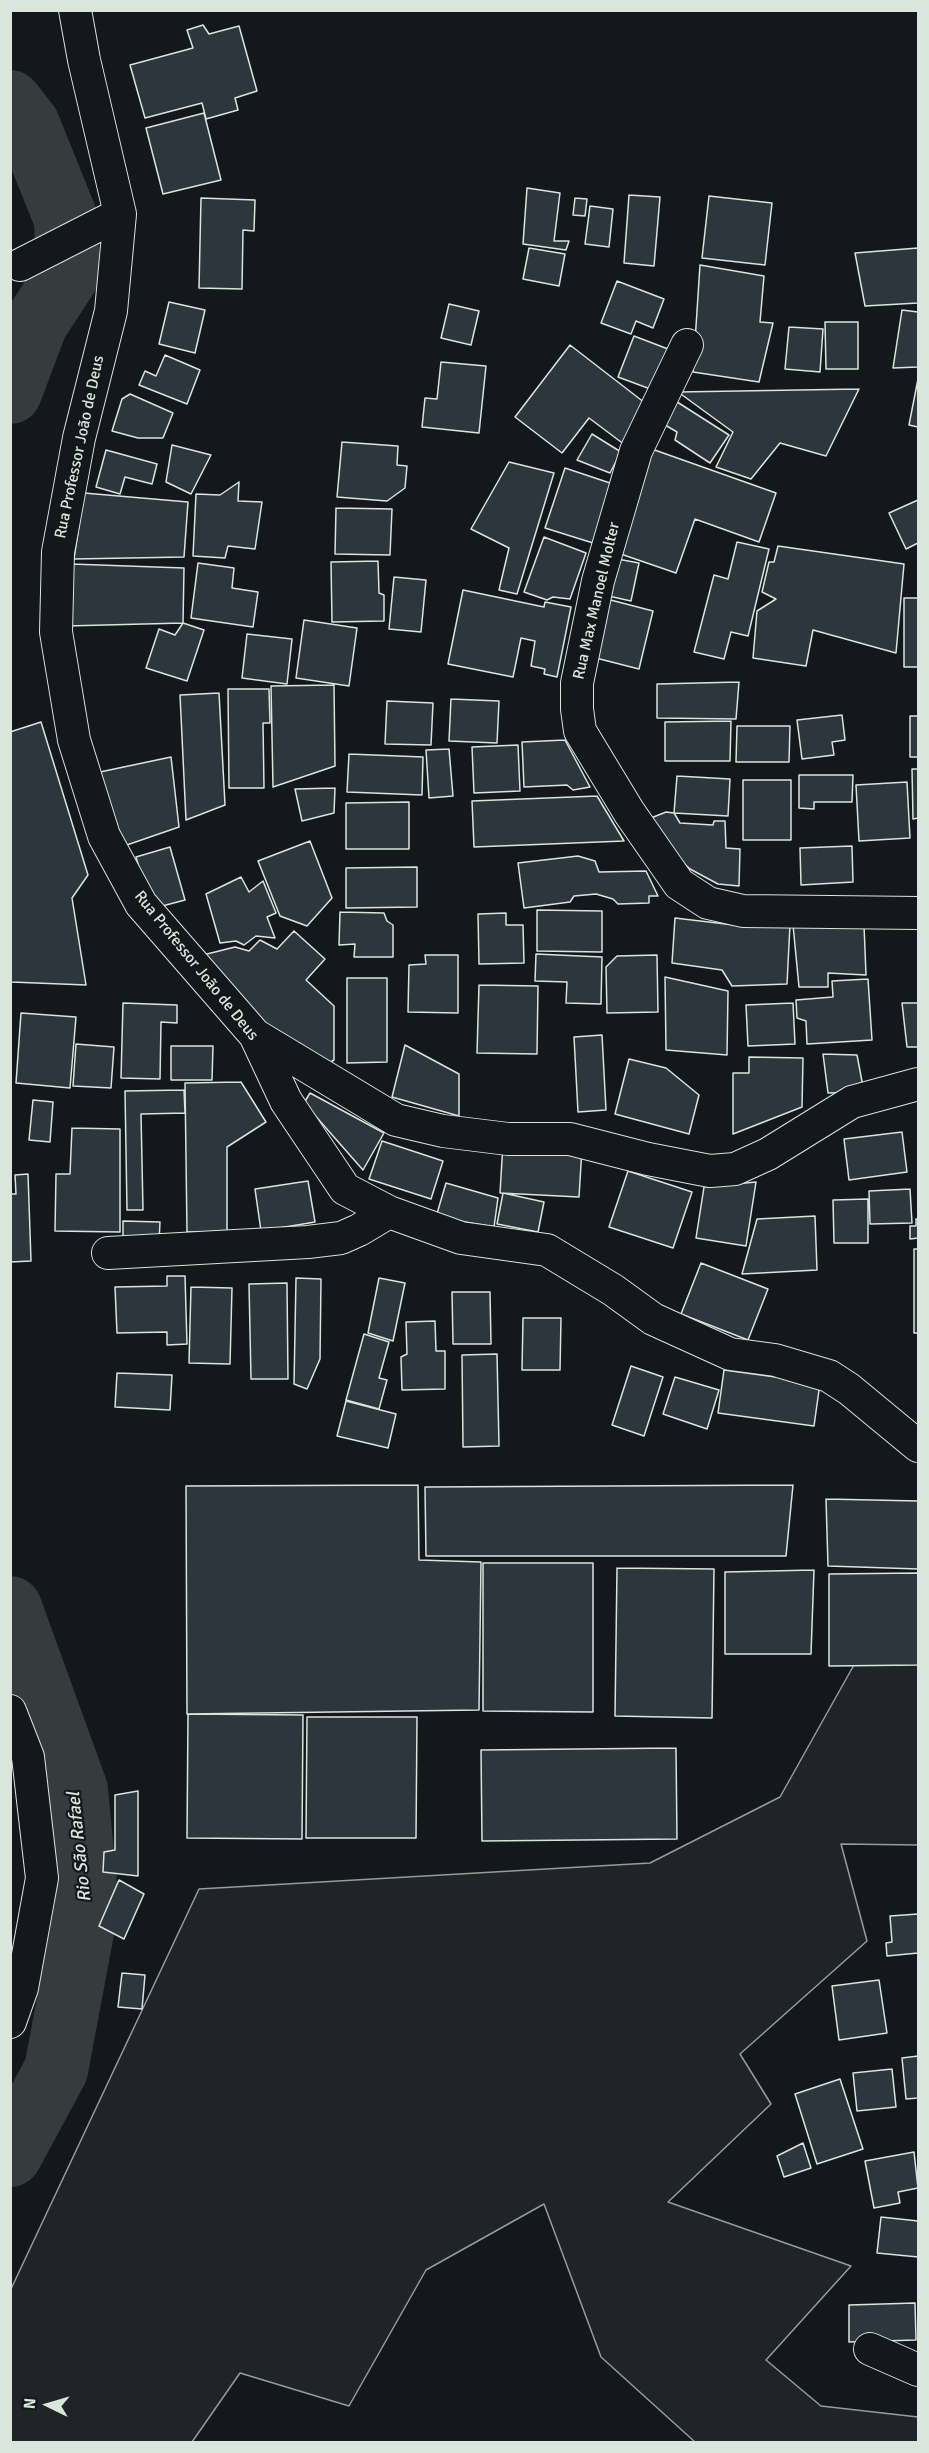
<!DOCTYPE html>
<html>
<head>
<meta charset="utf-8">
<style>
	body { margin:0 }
	#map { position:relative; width:929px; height:2453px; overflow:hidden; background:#14181c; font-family:Signika,sans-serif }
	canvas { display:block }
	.frame { position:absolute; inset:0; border:12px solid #d8e6dc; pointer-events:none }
	.north { position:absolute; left:18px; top:2375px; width:60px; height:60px; -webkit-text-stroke:4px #14181c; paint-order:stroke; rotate:275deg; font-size:16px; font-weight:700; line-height:24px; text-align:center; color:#d8e6dc }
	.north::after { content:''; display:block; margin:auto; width:21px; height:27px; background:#d8e6dc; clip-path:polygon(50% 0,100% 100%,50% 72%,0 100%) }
</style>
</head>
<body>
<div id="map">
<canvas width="929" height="2453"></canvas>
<div class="frame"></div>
<div class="north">N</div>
</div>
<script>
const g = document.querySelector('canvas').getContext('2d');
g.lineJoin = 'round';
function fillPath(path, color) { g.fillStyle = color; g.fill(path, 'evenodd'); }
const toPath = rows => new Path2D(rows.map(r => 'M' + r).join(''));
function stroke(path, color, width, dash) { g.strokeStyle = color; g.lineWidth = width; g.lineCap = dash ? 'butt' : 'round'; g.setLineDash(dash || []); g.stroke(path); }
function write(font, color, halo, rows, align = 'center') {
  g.font = font + ' Signika,sans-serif'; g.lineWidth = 4.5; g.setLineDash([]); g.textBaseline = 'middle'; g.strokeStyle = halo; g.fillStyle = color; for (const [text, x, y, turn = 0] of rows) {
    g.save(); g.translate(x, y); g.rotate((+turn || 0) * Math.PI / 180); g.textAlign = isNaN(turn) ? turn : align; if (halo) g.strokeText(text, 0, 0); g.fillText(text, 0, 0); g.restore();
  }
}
const green = toPath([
	[878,1622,918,1624,918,1845,841,1844,867,1941,740,2054,771,2104,668,2202,851,2266,766,2360,821,2406,918,2417,918,2442,695,2442,601,2357,544,2204,426,2270,349,2406,240,2373,192,2442,11,2442,11,2289,199,1889,650,1863,780,1797,878,1622]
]);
const river = toPath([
	[10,102,28,125,66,219,68,274,36,323,10,392],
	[10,1608,76,1790,87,1905,56,2070,10,2155]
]);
const building = toPath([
	[203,25,209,34,239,26,257,91,235,98,238,110,206,119,202,103,145,118,130,65,193,48,187,30,203,25],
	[204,113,221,180,163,194,146,128,204,113],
	[527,188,560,193,554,241,569,241,566,250,523,244,527,188],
	[629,195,660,197,654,266,624,263,629,195],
	[709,196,772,203,765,265,702,258,709,196],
	[201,198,255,200,254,231,243,230,242,289,199,288,201,198],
	[575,198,587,199,585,216,573,215,575,198],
	[590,206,613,209,609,247,585,244,590,206],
	[529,248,565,254,559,286,523,279,529,248],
	[918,248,918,303,865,306,855,253,918,248],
	[700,265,764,276,760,322,773,323,759,382,693,372,700,265],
	[617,281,664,299,653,328,636,321,631,334,601,323,617,281],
	[169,302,205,310,195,353,159,344,169,302],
	[449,304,479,311,471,345,441,338,449,304],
	[902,310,918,312,918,367,893,368,902,310],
	[825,322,858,322,858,369,826,369,825,322],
	[789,327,823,329,820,372,785,369,789,327],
	[634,336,668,349,653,390,618,377,634,336],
	[570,345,645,403,629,448,589,418,562,453,515,417,570,345],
	[165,355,200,370,187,404,139,385,145,371,156,376,165,355],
	[441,362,486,366,479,433,422,427,425,398,437,399,441,362],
	[918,379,918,427,909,425,918,379],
	[859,389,826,456,780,443,751,479,716,467,733,432,678,392,859,389],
	[130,394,173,413,163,438,138,438,112,431,122,399,130,394],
	[674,400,729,435,710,463,675,440,677,432,660,422,674,400],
	[592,434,621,452,610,473,577,460,592,434],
	[342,442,398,446,397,465,407,466,405,488,387,501,337,497,342,442],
	[172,445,211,455,191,494,166,482,172,445],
	[649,448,776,493,759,542,695,519,676,573,612,551,649,448],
	[106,450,157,464,152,484,125,477,120,494,96,487,106,450],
	[509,462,554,473,517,594,499,590,509,548,471,529,509,462],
	[565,468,613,484,593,543,545,528,565,468],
	[239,482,238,501,262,502,255,549,228,546,225,558,193,556,196,494,220,495,239,482],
	[84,493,188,502,184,557,74,559,84,493],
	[918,500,918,543,906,549,889,513,918,500],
	[336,508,392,509,390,555,335,554,336,508],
	[544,537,586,553,570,599,553,597,547,600,524,592,544,537],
	[737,542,769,549,748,636,731,632,724,659,694,652,714,575,728,579,737,542],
	[778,546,904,564,896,653,813,630,806,666,753,658,757,611,776,599,762,592,769,562,774,562,778,546],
	[612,558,639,563,631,601,604,595,612,558],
	[378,561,379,593,384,595,384,621,332,622,331,562,378,561],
	[198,563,234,568,232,588,258,592,253,627,191,618,198,563],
	[71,564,184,568,183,623,66,626,71,564],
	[394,577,426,580,421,632,389,629,394,577],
	[463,590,544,607,545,602,571,607,557,677,544,674,545,669,531,666,535,641,521,638,513,677,448,664,463,590],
	[603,598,653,611,639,669,588,656,603,598],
	[904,598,918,598,918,667,904,667,904,598],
	[304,620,357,628,349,686,296,678,304,620],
	[183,623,204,630,187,681,146,668,159,629,175,635,183,623],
	[247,634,292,639,287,684,242,678,247,634],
	[739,682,736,719,657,718,657,684,739,682],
	[334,685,335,766,273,787,271,686,334,685],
	[228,689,269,689,270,723,263,723,264,788,229,788,228,689],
	[219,693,225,805,186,820,180,695,219,693],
	[451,699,499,701,497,743,449,741,451,699],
	[387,701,433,703,431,745,385,744,387,701],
	[842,715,845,740,832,742,834,755,802,759,797,720,842,715],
	[910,716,918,716,918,757,910,757,910,716],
	[731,721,730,761,665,761,665,722,731,721],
	[41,722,88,875,72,898,86,985,11,982,10,732,41,722],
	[737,726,790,726,789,762,736,762,737,726],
	[565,740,590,787,573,790,567,785,524,787,522,742,565,740],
	[518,745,520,791,474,793,472,747,518,745],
	[449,749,453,796,429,798,426,750,449,749],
	[349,754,423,757,422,795,347,792,349,754],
	[171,757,179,827,121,847,100,772,171,757],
	[912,769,918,769,918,818,913,819,912,769],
	[799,775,853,775,852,802,814,802,814,809,799,808,799,775],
	[677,776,730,779,728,816,674,813,677,776],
	[743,780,791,780,791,840,743,840,743,780],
	[907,782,910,838,859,841,856,785,907,782],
	[335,788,334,813,302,821,295,789,335,788],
	[597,796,624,841,474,847,472,801,597,796],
	[409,802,409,849,346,849,346,803,409,802],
	[666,812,674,813,680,823,713,825,714,821,725,821,726,848,740,849,739,886,718,884,690,869,679,859,651,818,666,812],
	[310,841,332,898,307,926,280,916,258,861,310,841],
	[852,846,853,882,801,885,800,848,852,846],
	[170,847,185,900,151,909,136,857,170,847],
	[578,856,595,861,599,872,646,871,658,896,649,896,649,903,618,904,613,899,596,894,574,896,570,902,524,908,518,863,578,856],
	[417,867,417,907,346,908,346,868,417,867],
	[241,877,249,892,263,881,276,913,267,917,275,938,256,936,244,945,236,941,220,943,206,894,241,877],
	[537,910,602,911,602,952,537,951,537,910],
	[340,912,384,913,387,921,393,925,393,957,354,957,355,944,339,945,340,912],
	[506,913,506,925,523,925,524,963,479,964,478,914,506,913],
	[675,918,734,925,790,925,787,984,732,986,722,970,672,963,675,918],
	[793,925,864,925,866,975,828,973,828,987,799,987,793,925],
	[294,931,325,959,306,980,334,1006,334,1060,329,1063,232,1005,203,955,235,947,249,951,260,940,277,949,294,931],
	[536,954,602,957,601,1004,566,1003,567,982,535,981,536,954],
	[425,955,458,955,458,1013,408,1012,409,965,426,964,425,955],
	[657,955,658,1012,607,1013,606,967,617,956,657,955],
	[665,977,728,991,727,1055,666,1050,665,977],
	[347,978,387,978,387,1062,347,1063,347,978],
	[868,979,872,1040,807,1044,806,1021,797,1018,796,1000,833,997,832,981,868,979],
	[479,985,538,986,537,1054,477,1053,479,985],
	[123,1003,177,1005,177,1023,161,1022,160,1079,121,1078,123,1003],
	[793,1003,795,1044,748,1046,746,1005,793,1003],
	[902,1003,918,1003,918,1047,907,1047,902,1003],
	[21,1013,76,1017,70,1088,16,1083,21,1013],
	[602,1035,606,1110,578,1112,574,1037,602,1035],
	[76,1044,114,1047,111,1088,73,1086,76,1044],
	[405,1045,459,1074,459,1116,392,1097,405,1045],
	[171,1046,213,1046,212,1080,171,1080,171,1046],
	[823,1054,857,1055,864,1092,828,1093,823,1054],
	[749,1057,803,1058,802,1107,733,1134,733,1073,749,1073,749,1057],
	[629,1059,666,1068,699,1095,689,1134,615,1114,629,1059],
	[241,1082,266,1122,227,1147,227,1232,187,1232,185,1083,241,1082],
	[184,1090,185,1113,141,1114,143,1210,127,1210,125,1091,184,1090],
	[310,1093,384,1133,363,1170,304,1103,310,1093],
	[33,1100,53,1102,50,1142,29,1140,33,1100],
	[72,1128,120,1129,120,1232,55,1231,56,1174,70,1174,72,1128],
	[902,1132,907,1172,849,1180,844,1139,902,1132],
	[382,1141,443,1161,431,1199,369,1179,382,1141],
	[503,1143,582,1148,579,1197,500,1193,503,1143],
	[628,1171,692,1192,673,1248,609,1227,628,1171],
	[28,1174,31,1261,10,1262,10,1194,16,1194,15,1175,28,1174],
	[308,1181,315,1222,261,1231,255,1189,308,1181],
	[756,1182,746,1246,696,1238,704,1187,756,1182],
	[446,1183,498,1198,494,1227,436,1217,446,1183],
	[910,1189,912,1223,870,1224,869,1191,910,1189],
	[503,1193,544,1202,538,1232,497,1224,503,1193],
	[868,1199,868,1243,834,1243,833,1200,868,1199],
	[815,1216,817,1270,742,1274,757,1219,815,1216],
	[916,1219,918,1219,918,1238,910,1239,910,1226,916,1226,916,1219],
	[123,1221,160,1222,159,1242,123,1241,123,1221],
	[914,1249,918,1249,918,1333,914,1333,914,1249],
	[701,1263,768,1289,748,1340,681,1314,701,1263],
	[167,1276,185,1276,187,1344,167,1345,167,1332,117,1333,115,1287,167,1286,167,1276],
	[296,1278,321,1279,320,1359,307,1389,294,1384,296,1278],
	[379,1278,405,1283,393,1341,368,1333,379,1278],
	[287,1283,288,1379,251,1379,249,1284,287,1283],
	[191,1287,232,1288,230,1364,189,1363,191,1287],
	[452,1292,490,1292,491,1344,453,1344,452,1292],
	[523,1318,561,1318,560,1370,522,1370,523,1318],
	[435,1321,436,1351,445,1351,445,1389,402,1390,401,1357,407,1354,406,1322,435,1321],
	[364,1334,389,1342,379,1378,387,1380,379,1409,346,1400,364,1334],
	[497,1354,499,1446,463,1447,462,1355,497,1354],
	[631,1366,663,1377,644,1436,612,1425,631,1366],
	[724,1370,820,1383,814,1426,718,1413,724,1370],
	[117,1373,172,1375,170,1410,115,1407,117,1373],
	[675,1377,719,1390,707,1429,663,1414,675,1377],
	[346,1401,396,1414,388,1448,337,1436,346,1401],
	[418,1485,419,1560,481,1562,479,1710,187,1714,186,1486,418,1485],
	[793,1485,786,1556,426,1556,425,1487,793,1485],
	[826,1499,918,1501,918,1569,828,1566,826,1499],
	[483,1563,593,1563,593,1712,483,1711,483,1563],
	[617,1568,714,1569,712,1718,615,1716,617,1568],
	[814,1570,811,1654,725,1654,725,1572,814,1570],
	[918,1573,918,1665,829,1666,829,1574,918,1573],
	[188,1714,303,1715,302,1839,187,1838,188,1714],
	[307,1717,417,1717,416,1838,306,1838,307,1717],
	[676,1748,677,1839,482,1841,481,1750,676,1748],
	[138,1791,138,1876,103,1872,104,1852,115,1850,115,1795,138,1791],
	[119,1880,144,1894,124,1939,99,1926,119,1880],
	[918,1914,918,1953,887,1956,886,1943,892,1942,890,1916,918,1914],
	[122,1973,145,1975,142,2009,118,2007,122,1973],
	[879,1980,887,2033,839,2040,832,1986,879,1980],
	[918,2056,918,2098,906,2099,902,2058,918,2056],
	[892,2069,896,2107,857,2111,853,2073,892,2069],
	[840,2079,863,2149,817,2164,795,2094,840,2079],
	[803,2143,811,2168,784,2177,777,2156,803,2143],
	[914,2152,918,2188,898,2192,900,2203,874,2208,865,2161,914,2152],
	[881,2217,918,2221,918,2257,877,2253,881,2217],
	[915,2303,916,2340,849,2342,849,2305,915,2303]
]);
const street = toPath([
	[75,10,84,60,120,214,111,311,79,438,58,552,56,632,74,740,104,836,141,904,255,1035,286,1101,345,1189,389,1212,461,1238,547,1250,613,1290,653,1319,730,1354,775,1360,829,1376,849,1389,918,1446],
	[20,265,120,214],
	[687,345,636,451,598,581,577,683,577,709,580,731,629,812,679,884,708,903,743,911,918,913],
	[255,1035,396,1120,443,1131,508,1139,570,1139,648,1159,710,1171,735,1169,768,1154,852,1102,918,1084],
	[108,1253,308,1242,341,1238,359,1230,389,1212],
	[10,1711,28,1757,42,1878,22,1988,10,2022],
	[870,2349,918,2370]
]);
const streetNames = [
	["Rua Professor João de Deus",80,447,-78],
	["Rua Max Manoel Molter",597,601,-77],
	["Rua Professor João de Deus",196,966,51]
];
const waterNames = [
	["Rio São Rafael",80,1847,-96]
];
fillPath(green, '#202428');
stroke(green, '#939e99', 1.5);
stroke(river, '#363b3e', 64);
fillPath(building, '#2c363c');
stroke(building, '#d8e6dc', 1.5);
stroke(street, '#d8e6dc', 34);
stroke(street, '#14181c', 32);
write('16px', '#d8e6dc', '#14181c', streetNames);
write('italic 18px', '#d8e6dc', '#14181c', waterNames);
</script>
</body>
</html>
